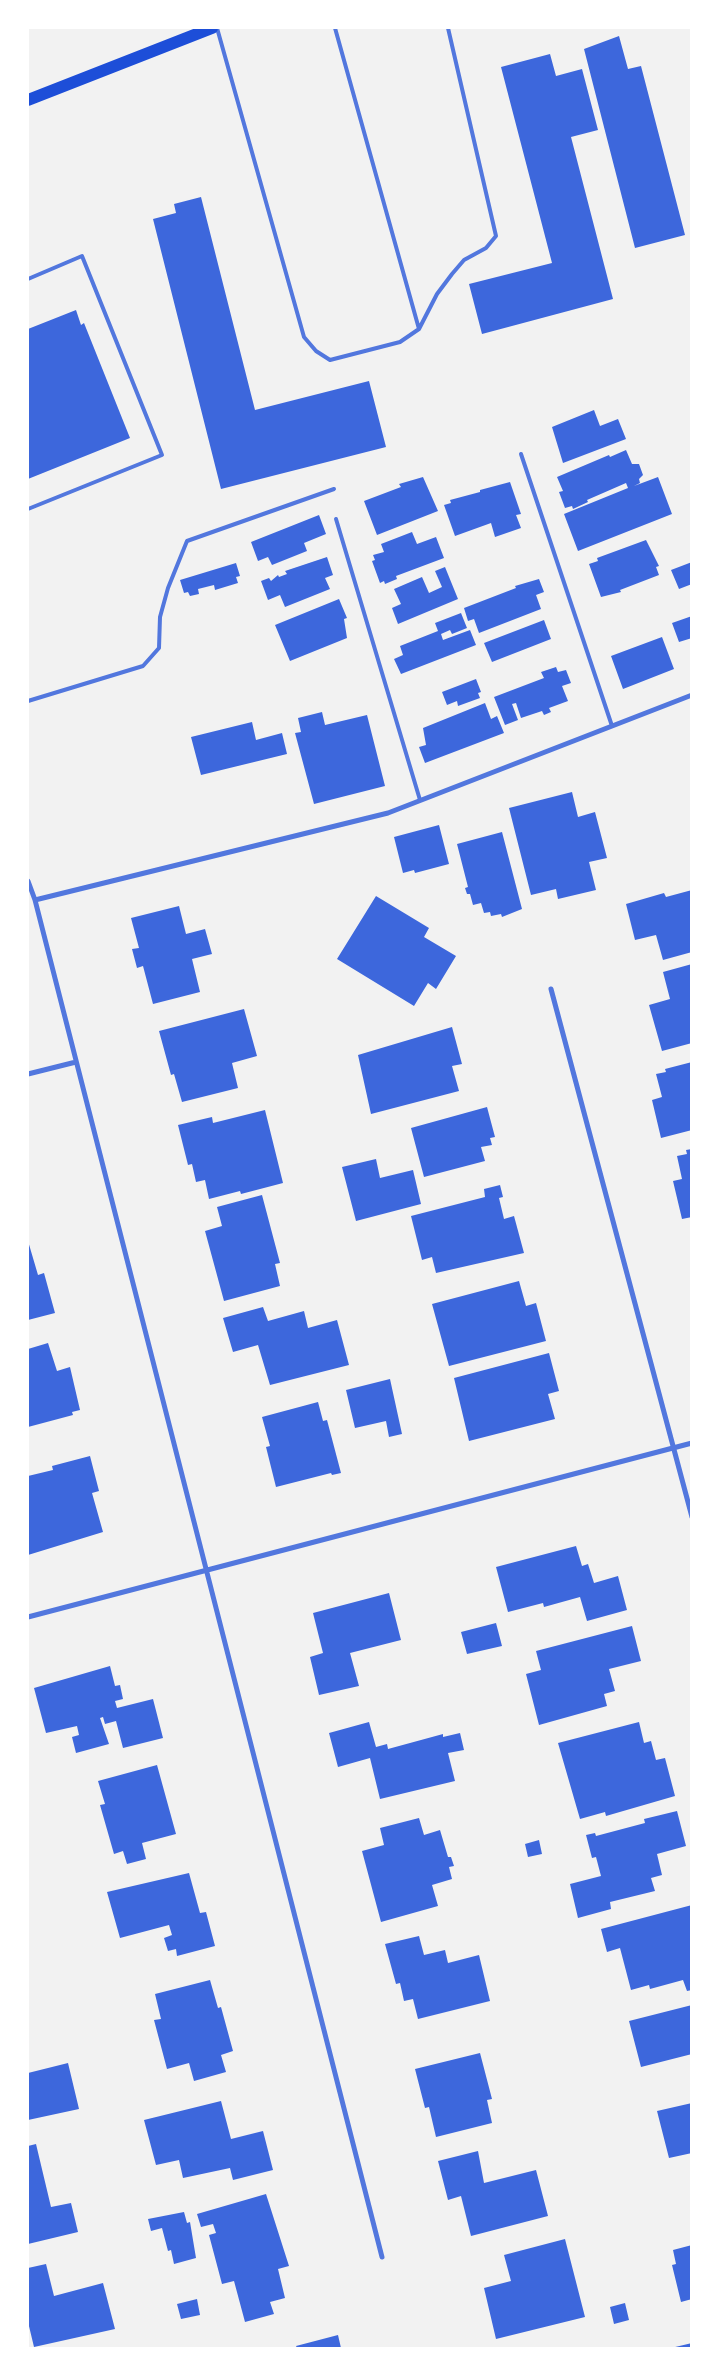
<!DOCTYPE html>
<html>
<head>
<meta charset="utf-8">
<style>
	body { margin:0 }
	#map { position:relative; width:719px; height:2376px; overflow:hidden; background:#f2f2f2; font-family:"Public Sans",sans-serif }
	canvas { display:block }
	.frame { position:absolute; inset:0; border:29px solid #fff; pointer-events:none }
</style>
</head>
<body>
<div id="map">
<canvas width="719" height="2376"></canvas>
<div class="frame"></div>
</div>
<script>
const g = document.querySelector('canvas').getContext('2d');
g.lineJoin = 'round';
function fillPath(path, color) { g.fillStyle = color; g.fill(path, 'evenodd'); }
const toPath = rows => new Path2D(rows.map(r => 'M' + r).join(''));
function stroke(path, color, width, dash) { g.strokeStyle = color; g.lineWidth = width; g.lineCap = dash ? 'butt' : 'round'; g.setLineDash(dash || []); g.stroke(path); }
const building = toPath([
	[619,36,628,69,641,66,685,235,635,248,584,49],
	[550,54,556,76,582,69,598,130,571,137,613,299,482,334,469,284,552,263,501,67],
	[201,197,255,410,369,381,386,447,221,489,153,219,176,213,174,204],
	[76,310,81,325,84,323,130,438,28,479,28,329],
	[594,410,600,426,618,419,626,439,563,463,552,427],
	[626,450,632,464,639,464,643,475,639,479,640,483,634,486,658,477,672,514,578,551,564,514,628,488,626,483,587,500,588,502,573,509,572,506,565,508,559,492,563,491,557,477,609,455,610,457],
	[423,477,438,511,377,535,364,501,401,487,399,484],
	[510,482,521,514,516,515,521,528,495,537,491,523,455,536,444,505,451,503,450,500,480,492,480,490],
	[319,515,326,534,304,543,307,551,272,565,268,557,258,561,251,542],
	[412,532,417,544,436,537,444,558,396,576,397,579,385,584,384,581,380,583,372,561,375,560,373,555,384,552,381,544],
	[646,540,659,566,656,567,659,575,620,590,621,592,601,597,589,564,598,561,597,558],
	[327,557,333,575,325,578,330,589,285,607,280,595,268,600,261,581,269,578,271,581,278,575,279,577,287,574,285,571],
	[692,562,692,584,679,589,671,570],
	[236,563,240,576,236,577,238,583,215,590,214,585,198,589,199,594,190,596,188,592,184,593,180,580],
	[445,567,458,599,398,624,392,608,401,604,394,589,422,577,429,593,442,587,435,571],
	[539,579,544,592,536,595,541,609,479,633,474,619,468,621,464,608,516,588,515,586],
	[339,599,347,618,344,619,347,638,290,661,275,625],
	[461,613,467,628,452,634,450,630,441,634,443,640,470,630,476,645,401,674,394,659,403,655,400,646,438,631,435,623],
	[692,616,692,638,679,642,672,623],
	[544,620,551,639,492,662,484,643],
	[662,637,674,669,623,689,611,656],
	[556,667,558,672,566,670,571,683,562,686,568,701,549,708,551,712,544,715,542,711,521,718,516,703,512,704,518,720,505,725,494,697,544,678,541,672],
	[476,679,481,692,478,693,480,698,458,706,457,701,447,705,442,692],
	[485,703,491,719,497,716,504,733,425,763,419,747,426,745,423,728],
	[322,712,325,725,367,715,385,786,314,804,295,733,301,732,298,718],
	[252,722,256,740,282,733,287,754,201,775,191,737],
	[572,792,578,817,595,812,607,858,589,862,596,890,558,899,556,889,531,895,509,808],
	[439,825,449,864,415,873,414,870,403,873,394,837],
	[502,832,522,909,502,917,501,914,491,916,490,912,484,913,481,903,473,905,470,894,467,894,465,888,468,887,457,844],
	[692,890,692,952,663,960,656,935,635,940,626,904,664,893,666,897],
	[376,896,429,928,424,937,456,956,436,989,428,983,414,1006,337,959],
	[179,906,186,934,205,929,212,954,192,959,200,992,153,1004,143,966,137,968,132,949,139,948,131,918],
	[692,964,692,1043,662,1051,649,1005,670,999,663,972],
	[244,1009,257,1056,232,1063,238,1088,182,1102,174,1074,171,1075,159,1031],
	[452,1027,462,1064,452,1066,459,1091,371,1114,358,1055],
	[692,1062,692,1130,661,1138,652,1100,662,1097,656,1074,666,1072,665,1069],
	[487,1107,495,1137,490,1138,492,1145,481,1147,485,1161,424,1177,411,1128],
	[265,1110,283,1183,241,1194,240,1191,209,1199,205,1180,196,1182,192,1164,188,1165,178,1125,212,1117,213,1123],
	[692,1149,692,1217,682,1219,673,1181,682,1179,677,1156,687,1154,686,1150],
	[376,1159,380,1178,413,1170,421,1204,356,1221,342,1167],
	[500,1185,503,1197,499,1198,504,1219,514,1216,524,1253,436,1273,432,1257,422,1260,411,1216,485,1197,484,1189],
	[262,1195,280,1263,275,1264,280,1286,224,1301,205,1231,222,1226,217,1207],
	[28,1241,38,1275,44,1273,55,1313,28,1320],
	[519,1281,526,1306,536,1303,546,1341,449,1366,432,1304],
	[263,1307,268,1321,304,1311,308,1328,337,1320,349,1365,270,1385,258,1345,233,1352,223,1318],
	[48,1343,57,1371,70,1367,80,1410,72,1412,73,1415,28,1427,28,1349],
	[549,1353,559,1391,548,1394,555,1419,469,1441,454,1378],
	[390,1379,402,1434,389,1437,386,1421,355,1428,346,1390],
	[318,1402,323,1421,327,1420,341,1473,332,1475,331,1473,276,1487,266,1447,270,1446,262,1417],
	[90,1456,99,1491,92,1493,103,1532,28,1555,28,1476,53,1470,52,1466],
	[576,1546,582,1566,588,1564,594,1583,618,1576,627,1610,587,1621,580,1597,544,1607,543,1603,508,1612,496,1567],
	[389,1593,401,1640,350,1653,359,1686,319,1695,310,1657,323,1653,313,1613],
	[496,1623,502,1646,467,1654,461,1632],
	[632,1626,641,1661,609,1669,615,1691,604,1694,607,1706,539,1725,526,1674,541,1670,536,1651],
	[110,1666,115,1686,120,1685,123,1699,115,1701,117,1708,153,1699,163,1738,123,1748,116,1721,105,1724,103,1717,100,1718,109,1744,76,1753,72,1737,79,1735,77,1726,46,1733,34,1688],
	[369,1722,376,1747,387,1744,388,1749,443,1734,443,1737,460,1733,464,1750,448,1753,455,1781,380,1799,370,1758,338,1767,329,1733],
	[639,1722,644,1743,651,1741,656,1760,665,1758,675,1796,606,1816,605,1812,580,1819,558,1743],
	[157,1765,176,1834,142,1843,146,1859,127,1864,123,1851,114,1854,100,1805,105,1804,98,1781],
	[677,1811,686,1846,657,1854,662,1875,651,1878,655,1891,610,1902,611,1909,578,1918,570,1884,601,1876,596,1857,592,1858,586,1835,595,1833,596,1836,645,1823,644,1819],
	[419,1818,424,1835,440,1830,448,1857,451,1857,454,1866,449,1867,452,1879,432,1885,438,1906,381,1922,362,1851,384,1845,380,1828],
	[539,1840,542,1854,528,1857,525,1844],
	[189,1873,200,1913,206,1912,215,1946,177,1956,176,1949,168,1951,164,1938,172,1935,169,1925,120,1938,107,1892],
	[692,1905,692,1990,687,1991,683,1980,650,1989,649,1985,631,1990,620,1948,607,1952,601,1929],
	[419,1936,424,1955,445,1950,448,1963,479,1955,490,2001,418,2019,413,1999,404,2001,400,1983,396,1984,385,1944],
	[210,1980,218,2008,221,2007,233,2051,221,2055,226,2072,194,2081,189,2063,167,2069,154,2020,161,2019,155,1994],
	[692,2005,692,2054,641,2067,629,2021],
	[480,2053,492,2099,487,2100,492,2123,436,2137,429,2107,425,2108,415,2069],
	[68,2063,79,2109,28,2120,28,2073],
	[221,2101,231,2139,263,2131,273,2170,233,2180,230,2168,183,2178,179,2160,156,2165,144,2120],
	[692,2103,692,2153,669,2158,657,2111],
	[36,2144,51,2207,71,2203,78,2232,28,2244,28,2146],
	[478,2151,484,2183,536,2170,548,2216,471,2236,461,2196,448,2200,438,2161],
	[266,2194,289,2266,278,2269,285,2298,270,2302,274,2314,245,2322,234,2281,222,2284,209,2235,216,2233,213,2224,201,2227,197,2214],
	[184,2212,187,2223,190,2222,196,2258,174,2264,171,2250,168,2251,162,2228,151,2231,148,2219],
	[565,2239,585,2317,496,2339,484,2288,511,2281,504,2255],
	[692,2245,692,2299,681,2302,672,2265,676,2264,673,2250],
	[46,2264,54,2296,103,2283,115,2329,34,2347,28,2322,28,2268],
	[197,2299,200,2315,181,2319,177,2304],
	[625,2303,629,2320,614,2324,610,2307],
	[338,2335,341,2348,297,2348,296,2346],
	[692,2343,692,2348,671,2348]
]);
const service = toPath([
	[217,28,304,337,316,351,330,360,400,342,419,329,437,294,452,274,464,260,486,248,496,236,448,28],
	[335,28,419,329],
	[28,279,82,256,162,455,28,509],
	[521,454,612,726],
	[336,519,420,800],
	[28,701,143,666,159,648,160,617,168,588,187,541,334,489]
]);
const minor = toPath([
	[28,881,35,900,382,2257],
	[35,900,388,813,692,695],
	[551,989,692,1517],
	[28,1074,76,1062],
	[28,1617,692,1443]
]);
const primary = toPath([
	[28,100,212,28]
]);
fillPath(building, '#3d67dc');
stroke(service, '#5277de', 4);
stroke(minor, '#5277de', 5);
stroke(primary, '#1d4ed8', 12);
</script>
</body>
</html>
